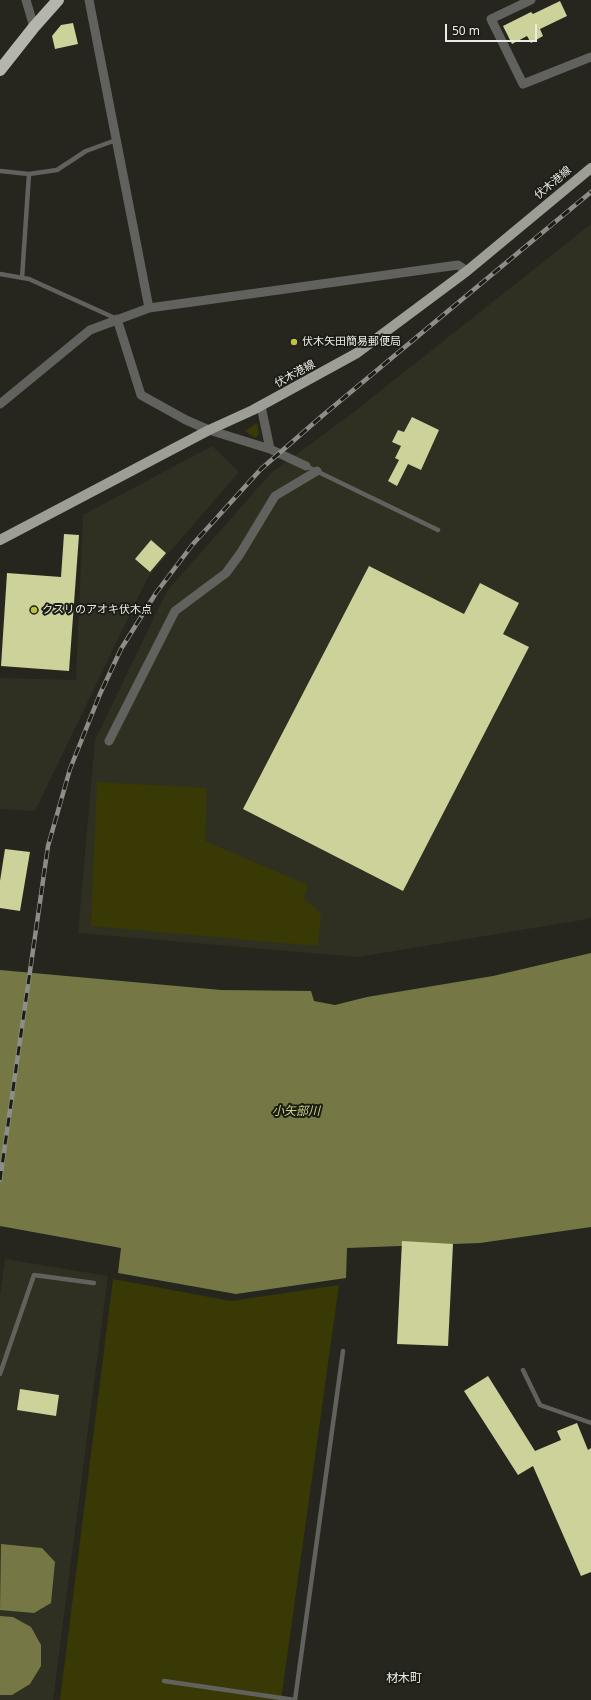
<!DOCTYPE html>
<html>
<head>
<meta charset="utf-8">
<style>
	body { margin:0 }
	#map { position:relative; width:591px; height:1700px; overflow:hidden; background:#26261e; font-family:"Noto Sans",sans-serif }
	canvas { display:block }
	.scale { position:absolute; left:445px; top:24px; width:92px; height:18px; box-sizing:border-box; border:2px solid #eaebe5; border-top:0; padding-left:5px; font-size:12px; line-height:14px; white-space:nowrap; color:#eaebe5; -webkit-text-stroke:3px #1c1d15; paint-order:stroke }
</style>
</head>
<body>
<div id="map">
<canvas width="591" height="1700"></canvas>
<div class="scale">50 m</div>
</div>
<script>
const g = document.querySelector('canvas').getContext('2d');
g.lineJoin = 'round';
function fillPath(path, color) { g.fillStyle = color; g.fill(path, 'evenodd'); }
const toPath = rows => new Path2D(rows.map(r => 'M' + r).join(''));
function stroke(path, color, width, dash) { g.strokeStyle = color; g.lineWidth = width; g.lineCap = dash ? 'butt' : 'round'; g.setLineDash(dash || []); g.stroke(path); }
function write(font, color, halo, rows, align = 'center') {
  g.font = font + ' "Noto Sans","Noto Sans JP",sans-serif'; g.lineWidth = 4; g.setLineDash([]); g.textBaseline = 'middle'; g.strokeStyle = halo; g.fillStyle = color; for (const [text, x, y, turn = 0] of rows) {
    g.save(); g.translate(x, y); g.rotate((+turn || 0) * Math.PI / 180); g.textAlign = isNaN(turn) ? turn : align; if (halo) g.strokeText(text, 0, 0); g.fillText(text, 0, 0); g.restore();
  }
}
const built = toPath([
	[591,224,591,917,588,919,358,957,78,933,95,740,167,591,271,473,350,415],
	[212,446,239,472,148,577,35,811,0,809,0,678,76,680,83,515],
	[5,1259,108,1276,53,1700,0,1700,0,1295]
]);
const green = toPath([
	[257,423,259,434,255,438,245,431],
	[97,782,207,788,205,841,308,885,304,899,321,913,318,946,91,926],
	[113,1279,231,1301,339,1285,281,1700,60,1700]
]);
const water = toPath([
	[591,953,591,1227,480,1243,347,1248,346,1278,236,1294,118,1273,121,1248,0,1226,0,970,221,990,311,991,314,1001,335,1005,367,997,493,976],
	[1,1544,42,1548,55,1562,51,1603,34,1613,0,1610],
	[0,1616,13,1617,31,1627,41,1645,41,1666,30,1684,12,1695,0,1695]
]);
const building = toPath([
	[560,1,567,16,540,29,543,36,531,43,527,36,512,44,503,26,531,12,533,14],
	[73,23,78,44,55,49,52,36,61,25],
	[412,417,439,430,421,470,408,464,397,486,388,481,399,460,395,458,401,446,392,442,398,430,404,432],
	[64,534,79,535,69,671,1,666,7,573,61,577],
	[151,540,166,553,150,572,135,559],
	[369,566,464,614,480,583,519,603,503,634,529,647,403,891,243,809],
	[5,849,30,852,20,911,0,908,0,881],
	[402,1241,453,1244,448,1346,397,1344],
	[488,1376,535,1451,561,1440,557,1431,577,1423,588,1450,591,1448,591,1572,581,1576,533,1466,518,1475,464,1391],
	[20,1389,59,1395,56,1416,17,1410]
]);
const lane = toPath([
	[0,171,29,174,57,170,86,151,116,140],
	[0,274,29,279,117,319],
	[22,278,29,174],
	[306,466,438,530],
	[523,1370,540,1405,591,1423],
	[0,1374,34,1275,94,1283],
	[164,1681,295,1700],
	[295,1700,343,1351]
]);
const street = toPath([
	[26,0,34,27],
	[89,0,149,308],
	[531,0,491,19,523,84,591,57],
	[117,319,141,395,186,420,209,430,270,449,306,466],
	[0,404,90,330,149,308,458,265,467,271],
	[261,406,270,449],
	[109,741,175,611,226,573,240,554,275,496,317,471]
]);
const primary = toPath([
	[0,540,209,430,253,410,357,353,467,271,591,168]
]);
const highway = toPath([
	[0,70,34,27,58,0]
]);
const rail = toPath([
	[0,1180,48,846,70,769,100,694,121,649,156,593,193,544,261,469,322,416,591,192]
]);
const markers = [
	[294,342,4,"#bcbf44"],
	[34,610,4,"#bcbf44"]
];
const streetNames = [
	["伏木港線",553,183,-40],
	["伏木港線",295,374,-29]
];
const poiNames = [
	["伏木矢田簡易郵便局",302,342],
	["クスリのアオキ伏木点",42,610]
];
const waterNames = [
	["小矢部川",296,1112]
];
const neighbourhoodNames = [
	["材木町",404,1679]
];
fillPath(built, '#2f3022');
fillPath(green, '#383904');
fillPath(water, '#757844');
fillPath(building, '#cdd19a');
stroke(lane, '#61625e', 4.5);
stroke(street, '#61625e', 9);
stroke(primary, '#9d9e95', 10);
stroke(highway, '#b5b6ab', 12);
stroke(rail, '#8e8e88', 4.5);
stroke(rail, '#1c1d15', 3, [9]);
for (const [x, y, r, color] of markers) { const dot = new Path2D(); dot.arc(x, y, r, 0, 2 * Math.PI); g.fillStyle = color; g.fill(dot); stroke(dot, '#1c1d15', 1.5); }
write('11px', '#eaebe5', '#1c1d15', streetNames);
write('11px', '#eaebe5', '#1c1d15', poiNames, 'left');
write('italic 12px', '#cdd182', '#1c1d15', waterNames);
write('12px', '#eaebe5', '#1c1d15', neighbourhoodNames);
</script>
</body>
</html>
